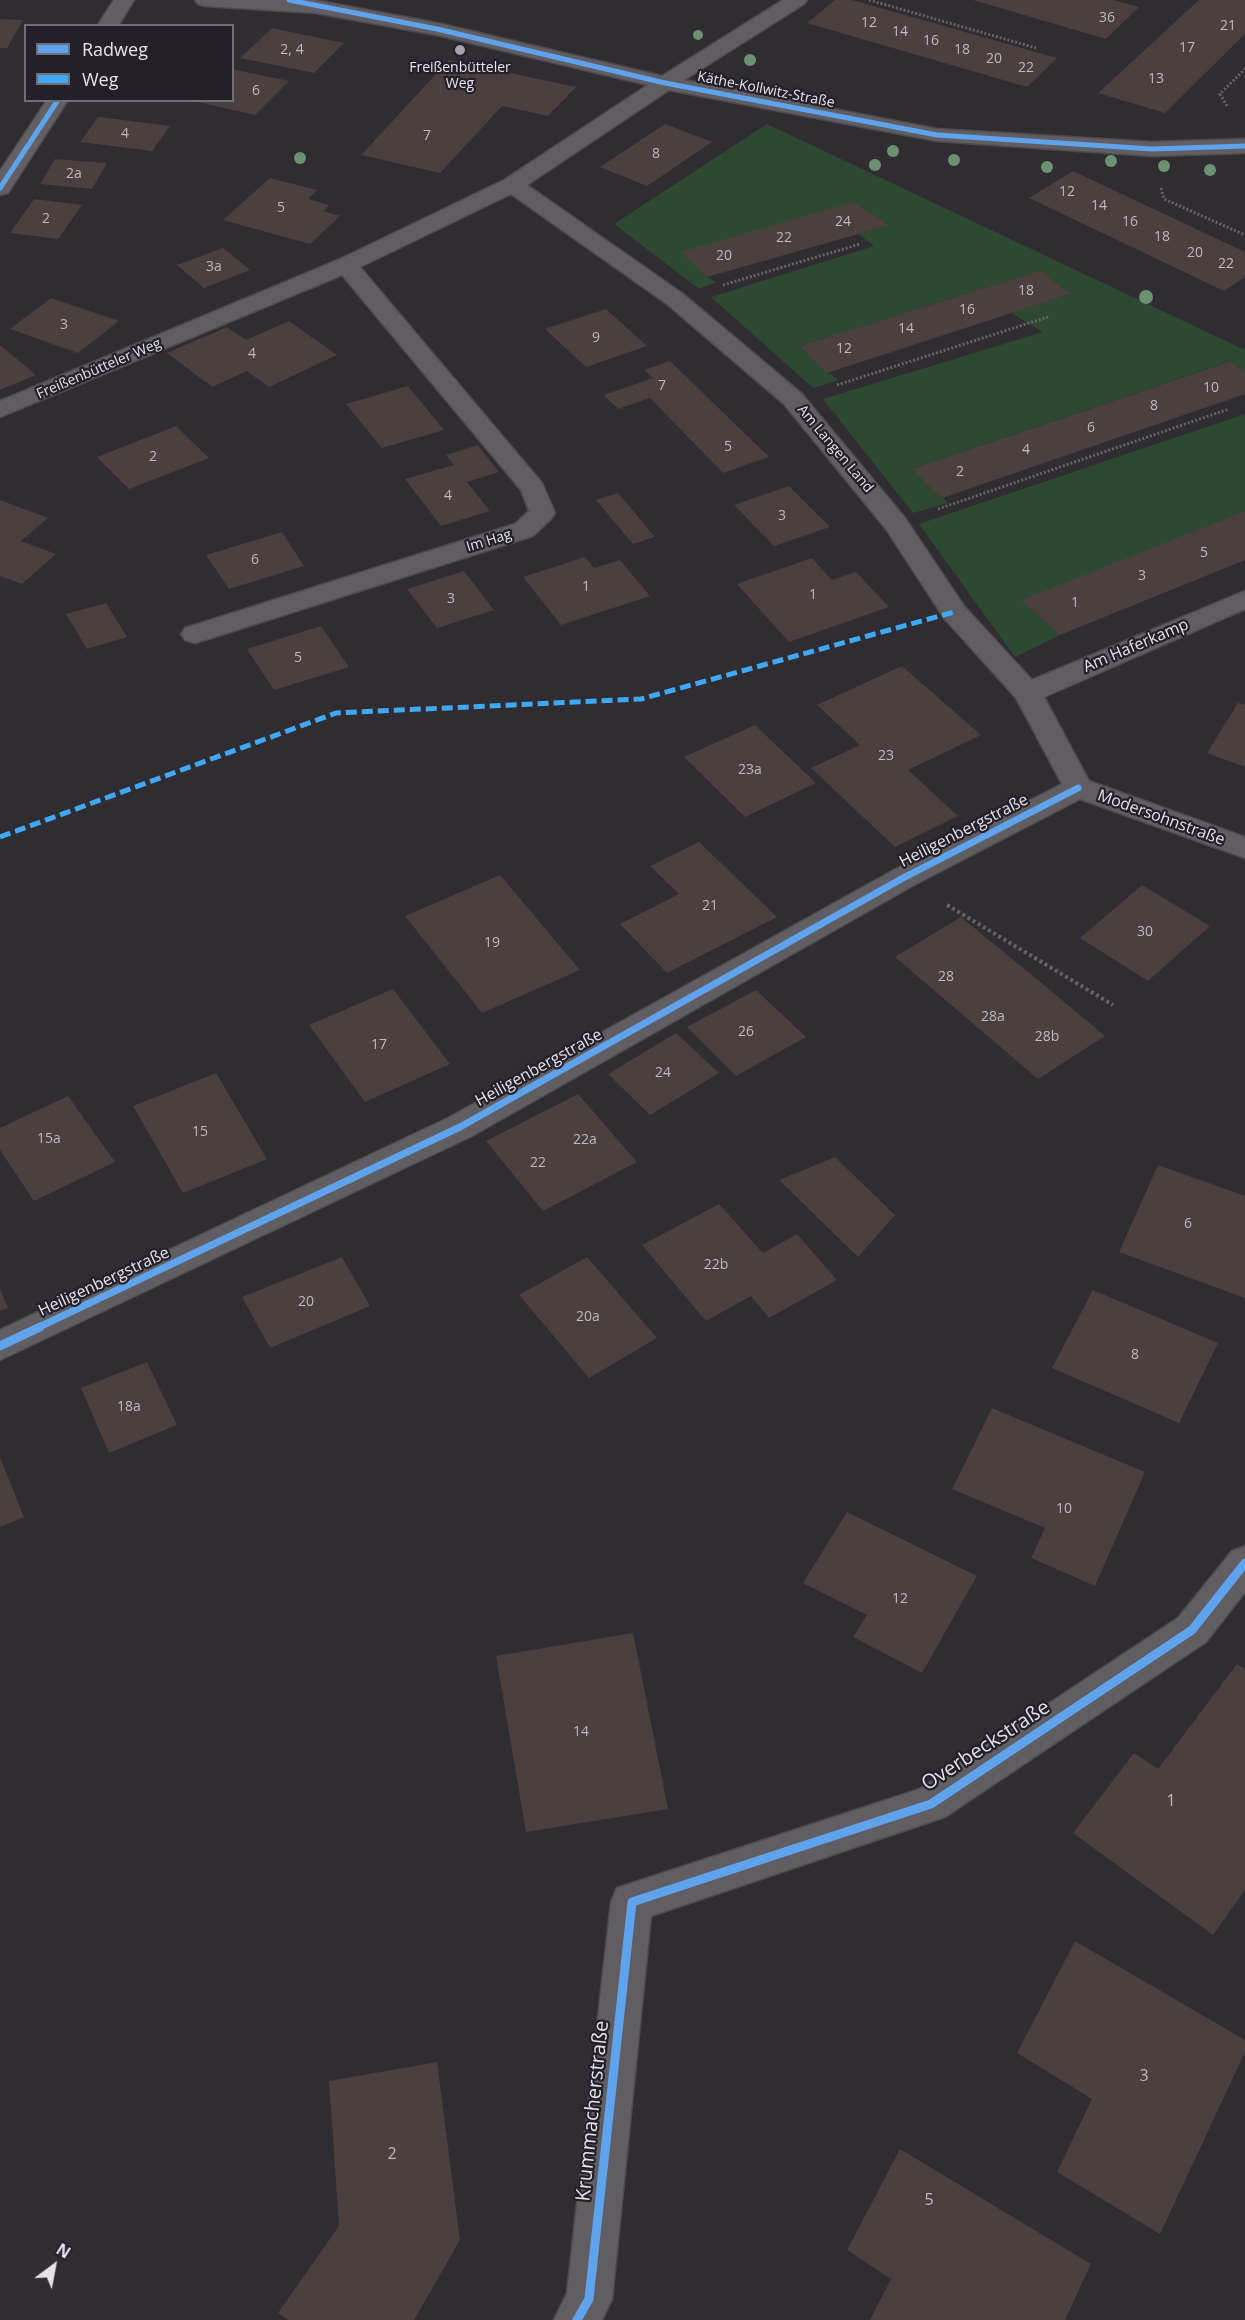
<!DOCTYPE html>
<html>
<head>
<meta charset="utf-8">
<style>
	body { margin:0 }
	#map { position:relative; width:1245px; height:2320px; overflow:hidden; background:#2f2c32; font-family:"Open Sans",sans-serif }
	canvas { display:block }
	.legend { position:absolute; left:24px; top:24px; width:210px; height:78px; box-sizing:border-box; background:#24202a; border:2px solid #716e76; margin:0; padding:8px 10px; list-style:none; font-size:18px; color:#e5e3e9 }
	.legend li { display:flex; align-items:center; gap:12px; height:30px }
	.legend b { width:30px; border:2px solid #716e76 }
	.north { position:absolute; left:24px; top:2236px; width:60px; height:60px; -webkit-text-stroke:4px #24202a; paint-order:stroke; rotate:32deg; font-size:16px; font-weight:700; line-height:24px; text-align:center; color:#e5e3e9 }
	.north::after { content:''; display:block; margin:auto; width:21px; height:27px; background:#e5e3e9; clip-path:polygon(50% 0,100% 100%,50% 72%,0 100%) }
</style>
</head>
<body>
<div id="map">
<canvas width="1245" height="2320"></canvas>
<ul class="legend">
<li><b style="height:8px;background:#60a3ed"></b>Radweg</li>
<li><b style="height:8px;background:#3fa9f5"></b>Weg</li>
</ul>
<div class="north">N</div>
</div>
<script>
const g = document.querySelector('canvas').getContext('2d');
g.lineJoin = 'round';
function fillPath(path, color) { g.fillStyle = color; g.fill(path, 'evenodd'); }
const toPath = rows => new Path2D(rows.map(r => 'M' + r).join(''));
function stroke(path, color, width, dash) { g.strokeStyle = color; g.lineWidth = width; g.lineCap = dash ? 'butt' : 'round'; g.setLineDash(dash || []); g.stroke(path); }
function write(font, color, halo, rows, align = 'center') {
  g.font = font + ' "Open Sans",sans-serif'; g.lineWidth = 4.5; g.setLineDash([]); g.textBaseline = 'middle'; g.strokeStyle = halo; g.fillStyle = color; for (const [text, x, y, turn = 0] of rows) {
    g.save(); g.translate(x, y); g.rotate((+turn || 0) * Math.PI / 180); g.textAlign = isNaN(turn) ? turn : align; if (halo) g.strokeText(text, 0, 0); g.fillText(text, 0, 0); g.restore();
  }
}
const green = toPath([
	[767,124,1245,350,1245,373,1230,361,912,469,948,503,913,513,823,399,1043,332,1011,313,1070,294,1041,270,799,346,827,372,839,380,813,388,711,297,874,246,858,234,889,225,681,252,707,277,716,282,699,289,614,224],
	[1245,414,1245,511,1060,635,1015,657,919,524]
]);
const building = toPath([
	[835,0,852,0,1057,58,1027,87,807,23],
	[973,0,1113,0,1139,7,1106,39],
	[1199,0,1245,0,1245,34,1165,113,1098,93],
	[0,19,23,20,7,48,0,48],
	[272,28,344,43,314,73,240,58],
	[449,60,576,87,548,116,502,106,440,173,361,155],
	[232,69,289,81,255,115,193,101,232,100],
	[98,117,170,126,152,151,80,142],
	[665,124,712,142,647,186,600,167],
	[55,159,107,163,92,189,40,184],
	[1073,171,1245,252,1245,277,1224,291,1029,198],
	[270,178,317,190,308,199,329,205,323,211,340,216,310,244,223,220],
	[34,199,82,205,58,239,10,233],
	[853,202,890,225,707,277,680,252],
	[223,248,250,270,204,288,177,265],
	[1041,270,1070,294,827,373,799,346],
	[51,298,119,321,78,353,10,329],
	[606,309,647,346,586,367,545,329],
	[289,321,337,355,269,387,247,371,212,387,167,353,227,327,246,340],
	[0,345,36,375,0,390],
	[670,361,733,422,769,457,723,473,650,398,618,409,604,395,653,378,644,370],
	[1231,361,1245,373,1245,394,942,498,912,469],
	[408,386,444,430,382,448,346,404],
	[176,426,209,458,129,489,97,457],
	[478,445,499,472,467,482,490,511,441,526,405,479,454,465,446,455],
	[789,486,830,527,774,546,734,505],
	[618,493,655,537,633,544,596,500],
	[0,500,48,518,21,541,56,554,22,584,0,576],
	[1245,511,1245,560,1060,635,1021,600],
	[282,532,304,566,229,589,206,555],
	[585,557,594,568,620,560,650,596,561,625,523,577],
	[812,558,832,580,856,572,889,607,789,642,737,584],
	[464,571,494,610,437,628,407,589],
	[106,603,127,637,87,649,66,614],
	[321,626,349,667,274,690,247,649],
	[902,666,981,735,908,770,958,816,895,847,811,768,860,745,817,705],
	[1238,703,1245,705,1245,767,1207,753],
	[755,725,816,783,745,817,684,757],
	[699,842,777,917,667,973,620,924,679,894,650,866],
	[500,875,580,970,482,1013,405,916],
	[1142,885,1210,926,1148,981,1080,938],
	[961,917,1056,995,1105,1036,1038,1079,895,957],
	[393,989,450,1064,365,1102,309,1025],
	[756,990,806,1037,736,1076,687,1027],
	[676,1033,719,1073,650,1115,608,1074],
	[216,1073,267,1159,183,1193,133,1106],
	[578,1094,637,1162,543,1211,486,1141],
	[68,1096,115,1162,34,1201,0,1150,0,1128],
	[835,1157,895,1215,858,1257,779,1180],
	[1158,1165,1245,1196,1245,1298,1119,1252],
	[719,1204,763,1253,797,1234,837,1280,769,1318,751,1296,706,1321,642,1245],
	[342,1257,370,1306,270,1348,242,1297],
	[587,1257,657,1338,589,1378,519,1295],
	[0,1289,8,1308,0,1311],
	[1093,1290,1218,1343,1179,1423,1052,1368],
	[147,1362,177,1425,109,1453,81,1388],
	[992,1408,1145,1472,1095,1586,1031,1558,1045,1528,952,1489],
	[0,1457,24,1517,0,1527],
	[847,1512,977,1576,922,1673,853,1637,867,1615,803,1583],
	[633,1633,668,1809,526,1832,496,1656],
	[1237,1664,1245,1669,1245,1890,1213,1935,1073,1833,1134,1753,1158,1769],
	[1075,1941,1245,2040,1245,2052,1160,2234,1057,2172,1092,2099,1017,2053],
	[437,2062,460,2240,414,2320,288,2320,278,2313,339,2226,329,2081],
	[900,2149,1091,2264,1065,2320,870,2320,891,2279,847,2250]
]);
const pathFar1 = toPath([
	[869,0,1036,48],
	[1227,106,1220,94,1245,69],
	[1161,188,1164,199,1245,235],
	[723,285,860,244],
	[837,385,1048,317],
	[938,509,1229,409]
]);
const path = toPath([
	[947,905,1113,1005]
]);
const street = toPath([
	[195,0,314,0,437,23,662,76,783,0,807,0,804,4,684,80,937,129,1152,142,1245,139,1245,153,1152,156,937,141,669,90,527,185,683,294,802,394,905,518,964,606,1032,680,1245,591,1245,609,1044,697,1089,781,1245,837,1245,858,1080,799,914,885,472,1136,0,1360,0,1330,448,1118,892,871,1062,784,1016,698,944,618,886,529,784,404,667,304,511,194,360,267,542,483,555,513,551,519,533,536,205,640,195,643,185,640,181,634,185,628,515,524,529,511,521,490,342,275,0,417,0,401,338,260,504,180,648,85,437,35,316,13,205,6,198,4,195,0],
	[1245,1546,1245,1592,1206,1642,945,1817,651,1916,612,2299,602,2320,554,2320,567,2293,611,1902,617,1888,920,1789,1178,1618,1232,1551,1245,1546]
]);
const secondary = toPath([
	[114,0,134,0,118,26,97,26,114,0],
	[47,100,68,100,8,193,0,195,0,171,47,100]
]);
const quiet = toPath([
	[0,837,336,713,641,699,954,612]
]);
const cyclewayFar2 = toPath([
	[289,0,437,29,665,83,937,135,1152,149,1245,146],
	[0,188,58,100]
]);
const cyclewayFar1 = toPath([
	[37,1328,460,1127,903,878,1078,788]
]);
const cycleway = toPath([
	[0,1346,40,1327],
	[577,2320,589,2299,632,1902,931,1804,1192,1630,1245,1563]
]);
const trees = [
	[698,35,5],
	[750,60,6],
	[893,151,6],
	[300,158,6],
	[954,160,6],
	[1111,161,6],
	[875,165,6],
	[1164,166,6],
	[1047,167,6],
	[1210,170,6],
	[1146,297,7]
];
const markers = [
	[460,50,6,"#a5a3a9"]
];
const numberNames = [
	["36",1107,18],
	["12",869,23],
	["21",1228,26],
	["14",900,32],
	["16",931,41],
	["17",1187,48],
	["2, 4",292,50],
	["18",962,50],
	["20",994,59],
	["22",1026,68],
	["13",1156,79],
	["6",256,91],
	["4",125,134],
	["7",427,136],
	["8",656,154],
	["2a",74,174],
	["12",1067,192],
	["14",1099,206],
	["5",281,208],
	["2",46,219],
	["24",843,222],
	["16",1130,222],
	["18",1162,237],
	["22",784,238],
	["20",1195,253],
	["20",724,256],
	["22",1226,264],
	["3a",214,267],
	["18",1026,291],
	["16",967,310],
	["3",64,325],
	["14",906,329],
	["9",596,338],
	["12",844,349],
	["4",252,354],
	["7",662,386],
	["10",1211,388],
	["8",1154,406],
	["6",1091,428],
	["5",728,447],
	["4",1026,450],
	["2",153,457],
	["2",960,472],
	["4",448,496],
	["3",782,516],
	["5",1204,553],
	["6",255,560],
	["3",1142,576],
	["1",586,587],
	["1",813,595],
	["3",451,599],
	["1",1075,603],
	["5",298,658],
	["23",886,756],
	["23a",750,770],
	["21",710,906],
	["30",1145,932],
	["19",492,943],
	["28",946,977],
	["28a",993,1017],
	["26",746,1032],
	["28b",1047,1037],
	["17",379,1045],
	["24",663,1073],
	["15",200,1132],
	["15a",49,1139],
	["22a",585,1140],
	["22",538,1163],
	["6",1188,1224],
	["22b",716,1265],
	["20",306,1302],
	["20a",588,1317],
	["8",1135,1355],
	["18a",129,1407],
	["10",1064,1509],
	["12",900,1599],
	["14",581,1732]
];
const farPoinames = [
	["Freißenbütteler",460,68],
	["Weg",460,84]
];
const farStreetnames = [
	["Käthe-Kollwitz-Straße",766,90,11],
	["Freißenbütteler Weg",99,369,-23],
	["Am Langen Land",835,449,50],
	["Im Hag",489,541,-17]
];
const streetNames = [
	["Am Haferkamp",1136,646,-23],
	["Modersohnstraße",1161,818,20],
	["Heiligenbergstraße",964,831,-27],
	["Heiligenbergstraße",539,1068,-29],
	["Heiligenbergstraße",104,1282,-25]
];
const nearNumbernames = [
	["1",1171,1801],
	["3",1144,2076],
	["2",392,2154],
	["5",929,2200]
];
const nearStreetnames = [
	["Overbeckstraße",986,1746,-33],
	["Krummacherstraße",593,2111,-84]
];
fillPath(green, '#2d4932');
fillPath(building, '#4a403d');
stroke(street, '#4c4a4f', 3);
stroke(secondary, '#4c4a4f', 3);
stroke(pathFar1, '#656368', 3, [2, 2]);
stroke(path, '#656368', 4, [3, 3]);
fillPath(street, '#605e62');
fillPath(secondary, '#635f65');
stroke(quiet, '#3fa9f5', 5, [11, 5]);
stroke(cyclewayFar2, '#60a3ed', 5);
stroke(cyclewayFar1, '#60a3ed', 7);
stroke(cycleway, '#60a3ed', 9);
g.fillStyle = '#6c9172';
for (const [x, y, r] of trees) { g.beginPath(); g.arc(x, y, r, 0, 2 * Math.PI); g.fill(); }
for (const [x, y, r, color] of markers) { const dot = new Path2D(); dot.arc(x, y, r, 0, 2 * Math.PI); g.fillStyle = color; g.fill(dot); stroke(dot, '#24202a', 2); }
write('14px', '#bebabe', null, numberNames);
write('14px', '#e5e3e9', '#24202a', farPoinames);
write('14px', '#e5e3e9', '#24202a', farStreetnames);
write('16px', '#e5e3e9', '#24202a', streetNames);
write('16px', '#bebabe', null, nearNumbernames);
write('20px', '#e5e3e9', '#24202a', nearStreetnames);
</script>
</body>
</html>
